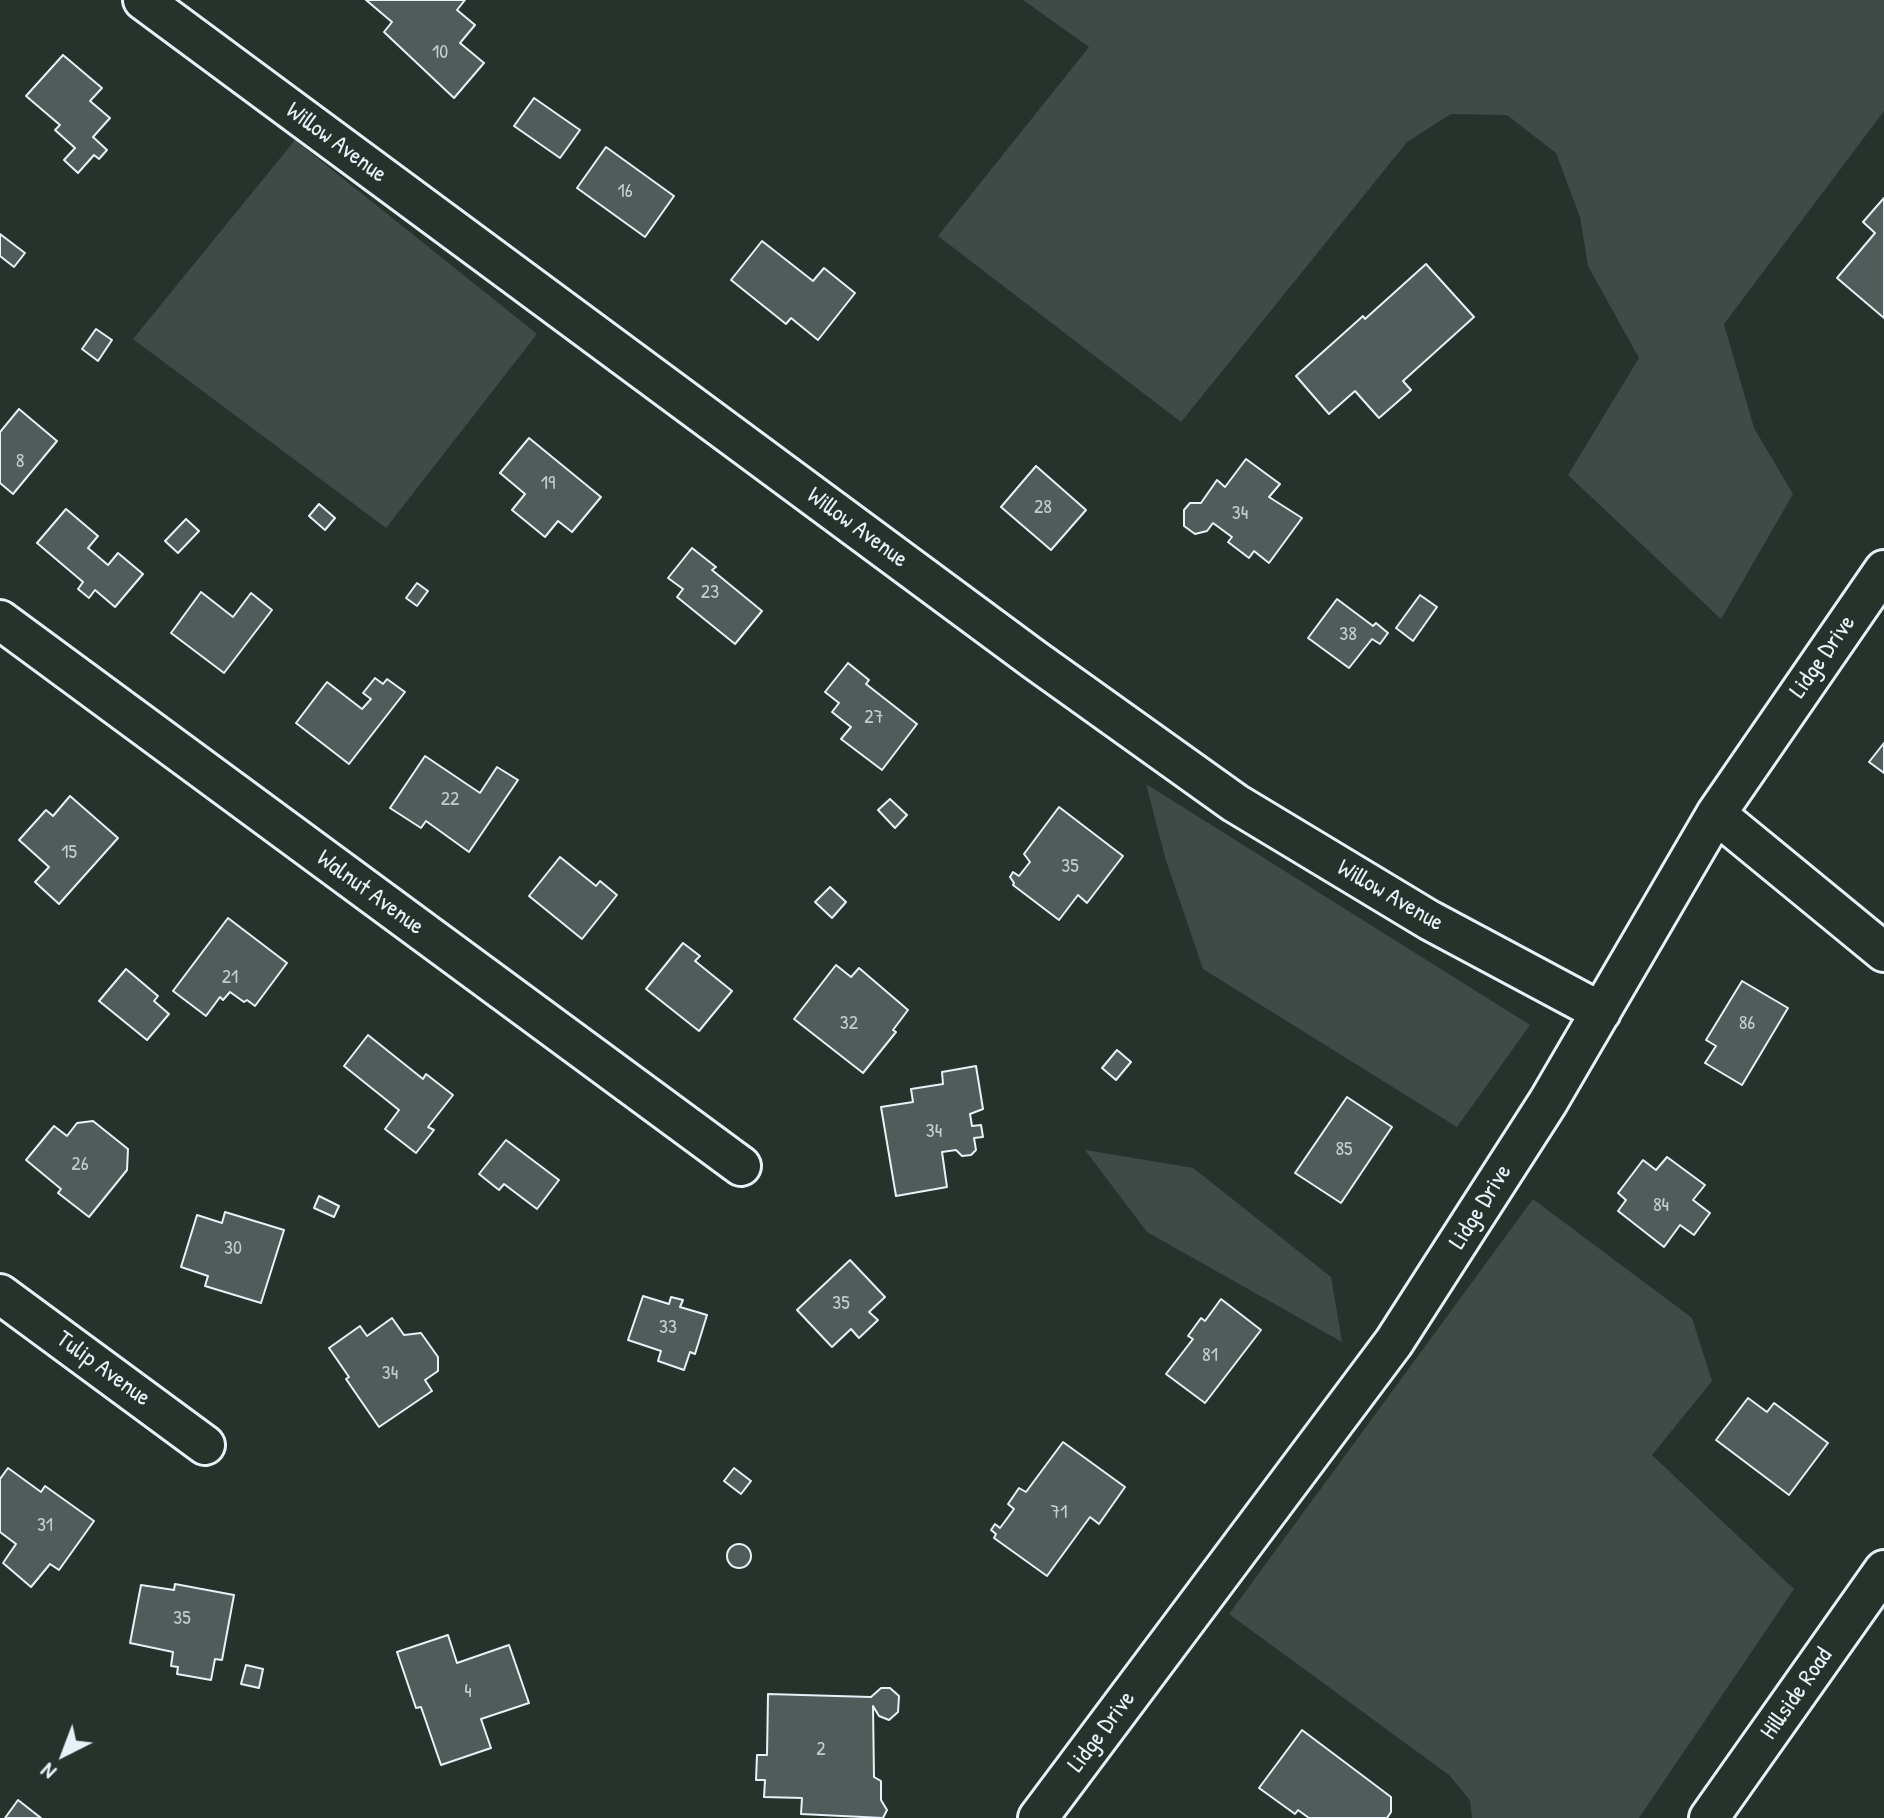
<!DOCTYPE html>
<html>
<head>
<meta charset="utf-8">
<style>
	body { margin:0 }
	#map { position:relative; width:1884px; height:1818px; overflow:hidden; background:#26332d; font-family:"Patrick Hand",sans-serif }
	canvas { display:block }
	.north { position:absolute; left:24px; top:1714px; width:80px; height:80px; -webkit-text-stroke:6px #26332d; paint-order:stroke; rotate:222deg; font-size:22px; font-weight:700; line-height:32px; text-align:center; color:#e8f1f8 }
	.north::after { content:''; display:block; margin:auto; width:28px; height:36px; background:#e8f1f8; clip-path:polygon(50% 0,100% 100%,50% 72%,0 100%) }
</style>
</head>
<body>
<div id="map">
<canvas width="1884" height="1818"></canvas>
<div class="north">N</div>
</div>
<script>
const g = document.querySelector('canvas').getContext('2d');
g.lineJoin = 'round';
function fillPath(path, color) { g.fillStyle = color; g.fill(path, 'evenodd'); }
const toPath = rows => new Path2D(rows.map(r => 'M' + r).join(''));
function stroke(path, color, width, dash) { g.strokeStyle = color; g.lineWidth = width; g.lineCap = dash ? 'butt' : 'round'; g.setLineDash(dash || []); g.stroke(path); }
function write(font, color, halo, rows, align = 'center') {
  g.font = font + ' "Patrick Hand",sans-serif'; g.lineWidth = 6; g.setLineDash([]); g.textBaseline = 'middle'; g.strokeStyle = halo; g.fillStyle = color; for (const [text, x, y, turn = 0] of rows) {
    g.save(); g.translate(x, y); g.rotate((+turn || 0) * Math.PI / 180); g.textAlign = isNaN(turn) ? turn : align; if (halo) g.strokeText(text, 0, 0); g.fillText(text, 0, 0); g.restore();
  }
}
const green = toPath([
	[1023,0,1884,0,1884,111,1724,324,1754,428,1793,494,1721,619,1568,475,1639,358,1588,266,1580,217,1556,153,1507,115,1451,114,1407,142,1181,422,938,236,1089,47],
	[295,140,537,334,386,528,133,339],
	[1146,784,1530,1025,1457,1127,1203,969,1165,857],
	[1085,1150,1193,1168,1331,1277,1342,1342,1147,1232],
	[1533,1199,1692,1318,1712,1381,1652,1455,1794,1589,1639,1818,1472,1818,1470,1800,1449,1775,1229,1614]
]);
const building = toPath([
	[366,0,465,0,457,10,475,25,460,43,484,63,454,98,384,32,392,22,366,0],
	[63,55,102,88,90,101,110,118,93,137,107,150,99,159,94,155,78,173,64,160,75,148,55,130,60,125,26,96,63,55],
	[534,98,580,130,560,158,514,126,534,98],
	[606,147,674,196,645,237,577,188,606,147],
	[1884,198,1884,318,1837,278,1875,233,1863,222,1884,198],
	[0,234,25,253,14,267,0,256,0,234],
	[762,241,813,281,824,268,855,293,818,340,791,318,786,324,731,280,762,241],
	[1426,264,1474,317,1403,381,1411,390,1379,418,1355,391,1329,414,1296,376,1363,316,1365,319,1426,264],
	[96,329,112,340,98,361,82,349,96,329],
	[19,409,57,441,13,494,0,483,0,432,19,409],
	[529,438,601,497,572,532,558,521,545,537,512,510,525,494,500,473,529,438],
	[1246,459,1280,484,1269,497,1302,518,1269,563,1254,551,1249,558,1228,542,1232,537,1213,523,1207,531,1195,534,1184,526,1184,510,1190,503,1201,503,1217,480,1225,487,1246,459],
	[1036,466,1086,510,1051,550,1001,507,1036,466],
	[319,504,335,518,325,530,309,516,319,504],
	[66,509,98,536,88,548,108,565,118,553,143,574,115,607,95,590,89,598,78,589,83,582,37,543,66,509],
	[186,519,199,531,178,553,165,541,186,519],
	[692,548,716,567,712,570,762,611,735,644,677,597,683,589,668,578,692,548],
	[417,583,428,591,417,606,406,598,417,583],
	[201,592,233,617,251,593,272,610,224,673,171,633,201,592],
	[1420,595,1437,607,1413,641,1396,628,1420,595],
	[1337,599,1373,626,1376,623,1388,633,1380,644,1372,639,1349,668,1308,638,1337,599],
	[848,663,869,680,866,684,917,724,882,770,841,739,851,727,832,712,839,703,825,692,848,663],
	[375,678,383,684,387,679,405,692,349,764,296,723,327,682,362,709,371,699,363,693,375,678],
	[1884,743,1884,773,1869,762,1884,743],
	[425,756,480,793,497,767,518,780,469,852,426,821,421,828,390,808,425,756],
	[70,796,118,838,59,904,35,882,49,867,19,840,46,810,53,816,70,796],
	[890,799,907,815,895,828,878,810,890,799],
	[1059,807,1123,856,1087,903,1078,895,1059,920,1013,885,1014,883,1010,877,1013,872,1019,876,1030,862,1024,854,1059,807],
	[560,857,596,886,600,881,617,895,582,939,529,896,560,857],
	[830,887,846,902,832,918,815,902,830,887],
	[228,918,287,963,255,1006,247,1000,244,1002,230,992,223,1000,220,997,206,1016,173,991,228,918],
	[683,943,700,956,695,961,732,991,699,1031,646,989,683,943],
	[836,965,851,977,859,968,908,1010,893,1030,896,1032,863,1073,794,1019,836,965],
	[126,969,158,996,154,1001,169,1014,147,1040,99,1001,126,969],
	[1742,981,1788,1008,1742,1085,1705,1063,1716,1046,1706,1040,1742,981],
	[368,1035,423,1079,426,1074,453,1095,428,1127,434,1130,416,1153,385,1129,399,1110,344,1066,368,1035],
	[1117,1050,1131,1062,1116,1080,1102,1068,1117,1050],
	[976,1066,983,1109,970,1114,972,1126,981,1125,983,1137,974,1138,976,1150,971,1155,962,1156,956,1150,942,1152,947,1187,896,1196,881,1107,913,1102,911,1089,943,1084,942,1072,976,1066],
	[1347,1097,1392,1127,1341,1203,1295,1173,1347,1097],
	[93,1121,128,1149,127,1170,89,1217,58,1193,61,1189,26,1160,54,1126,67,1136,77,1123,93,1121],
	[506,1140,559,1180,537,1209,504,1184,499,1190,479,1174,506,1140],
	[1667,1157,1705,1185,1693,1200,1710,1213,1694,1235,1680,1225,1664,1247,1618,1211,1626,1200,1618,1193,1643,1160,1656,1170,1667,1157],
	[319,1196,339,1206,334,1217,314,1208,319,1196],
	[225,1212,284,1230,261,1303,205,1286,208,1276,181,1267,197,1215,222,1223,225,1212],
	[850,1260,885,1297,869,1312,878,1320,859,1338,851,1329,832,1347,797,1310,850,1260],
	[643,1296,669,1304,671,1297,683,1300,680,1307,707,1315,695,1354,690,1352,684,1370,658,1361,661,1351,628,1340,643,1296],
	[1221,1299,1261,1330,1205,1403,1166,1374,1193,1339,1188,1336,1201,1318,1205,1321,1221,1299],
	[392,1318,404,1335,421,1333,438,1357,438,1371,425,1380,432,1391,379,1427,346,1379,349,1377,329,1348,360,1326,367,1336,392,1318],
	[1748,1398,1767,1412,1774,1403,1828,1443,1789,1495,1716,1440,1748,1398],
	[1063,1442,1125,1487,1099,1524,1090,1517,1047,1576,994,1538,996,1534,991,1530,995,1524,1000,1528,1014,1509,1008,1504,1019,1488,1026,1492,1063,1442],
	[8,1468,41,1492,45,1486,94,1521,59,1570,50,1564,31,1587,3,1563,16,1544,0,1532,0,1479,8,1468],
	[734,1468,751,1481,741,1494,724,1481,734,1468],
	'727 1556a12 12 0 1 1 24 0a12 12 0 1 1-24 0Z',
	[175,1584,234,1595,222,1660,215,1659,211,1680,177,1674,178,1667,171,1666,173,1652,130,1643,141,1585,174,1590,175,1584],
	[448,1635,457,1663,509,1645,529,1703,481,1719,491,1748,441,1765,421,1707,416,1708,397,1652,448,1635],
	[246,1665,263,1669,259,1688,241,1684,246,1665],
	[881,1688,890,1688,899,1696,898,1712,889,1720,879,1716,873,1706,874,1777,881,1781,881,1800,887,1810,883,1818,801,1814,802,1798,764,1797,765,1780,756,1780,757,1755,767,1755,768,1694,871,1697,881,1688],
	[1302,1730,1391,1797,1391,1812,1387,1818,1309,1818,1298,1810,1295,1814,1259,1788,1302,1730],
	[18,1800,41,1818,5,1818,18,1800]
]);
const street = toPath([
	[143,0,1035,660,1235,803,1429,920,1601,1012],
	[0,620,741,1166],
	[1716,814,1884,952],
	[0,1294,205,1445],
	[1038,1818,1394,1342,1548,1102,1716,814,1884,570],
	[1709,1818,1884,1570]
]);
const numberNames = [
	["10",440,53],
	["16",625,192],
	["8",20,462],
	["19",548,484],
	["28",1043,508],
	["34",1240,514],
	["23",710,593],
	["38",1348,635],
	["27",874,718],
	["22",450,800],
	["15",69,853],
	["35",1070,867],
	["21",230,978],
	["32",849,1024],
	["86",1747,1024],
	["34",934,1132],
	["85",1344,1150],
	["26",80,1165],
	["84",1661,1206],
	["30",233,1249],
	["35",841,1304],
	["33",668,1328],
	["81",1210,1356],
	["34",390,1374],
	["71",1059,1513],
	["31",45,1526],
	["35",182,1619],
	["4",468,1692],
	["2",821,1750]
];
const streetNames = [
	["Willow Avenue",336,143,36],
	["Willow Avenue",857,528,36],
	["Lidge Drive",1823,657,-55],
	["Walnut Avenue",370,893,36],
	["Willow Avenue",1390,896,30],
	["Lidge Drive",1481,1207,-58],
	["Tulip Avenue",103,1369,36],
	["Hillside Road",1797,1694,-55],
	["Lidge Drive",1102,1732,-53]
];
fillPath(green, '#3e4b47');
fillPath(building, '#505c59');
stroke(building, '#e8f1f8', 2);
stroke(street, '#e8f1f8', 44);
stroke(street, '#26332d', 38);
write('20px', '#c2ccd0', null, numberNames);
write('24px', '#e8f1f8', '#26332d', streetNames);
</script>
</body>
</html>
